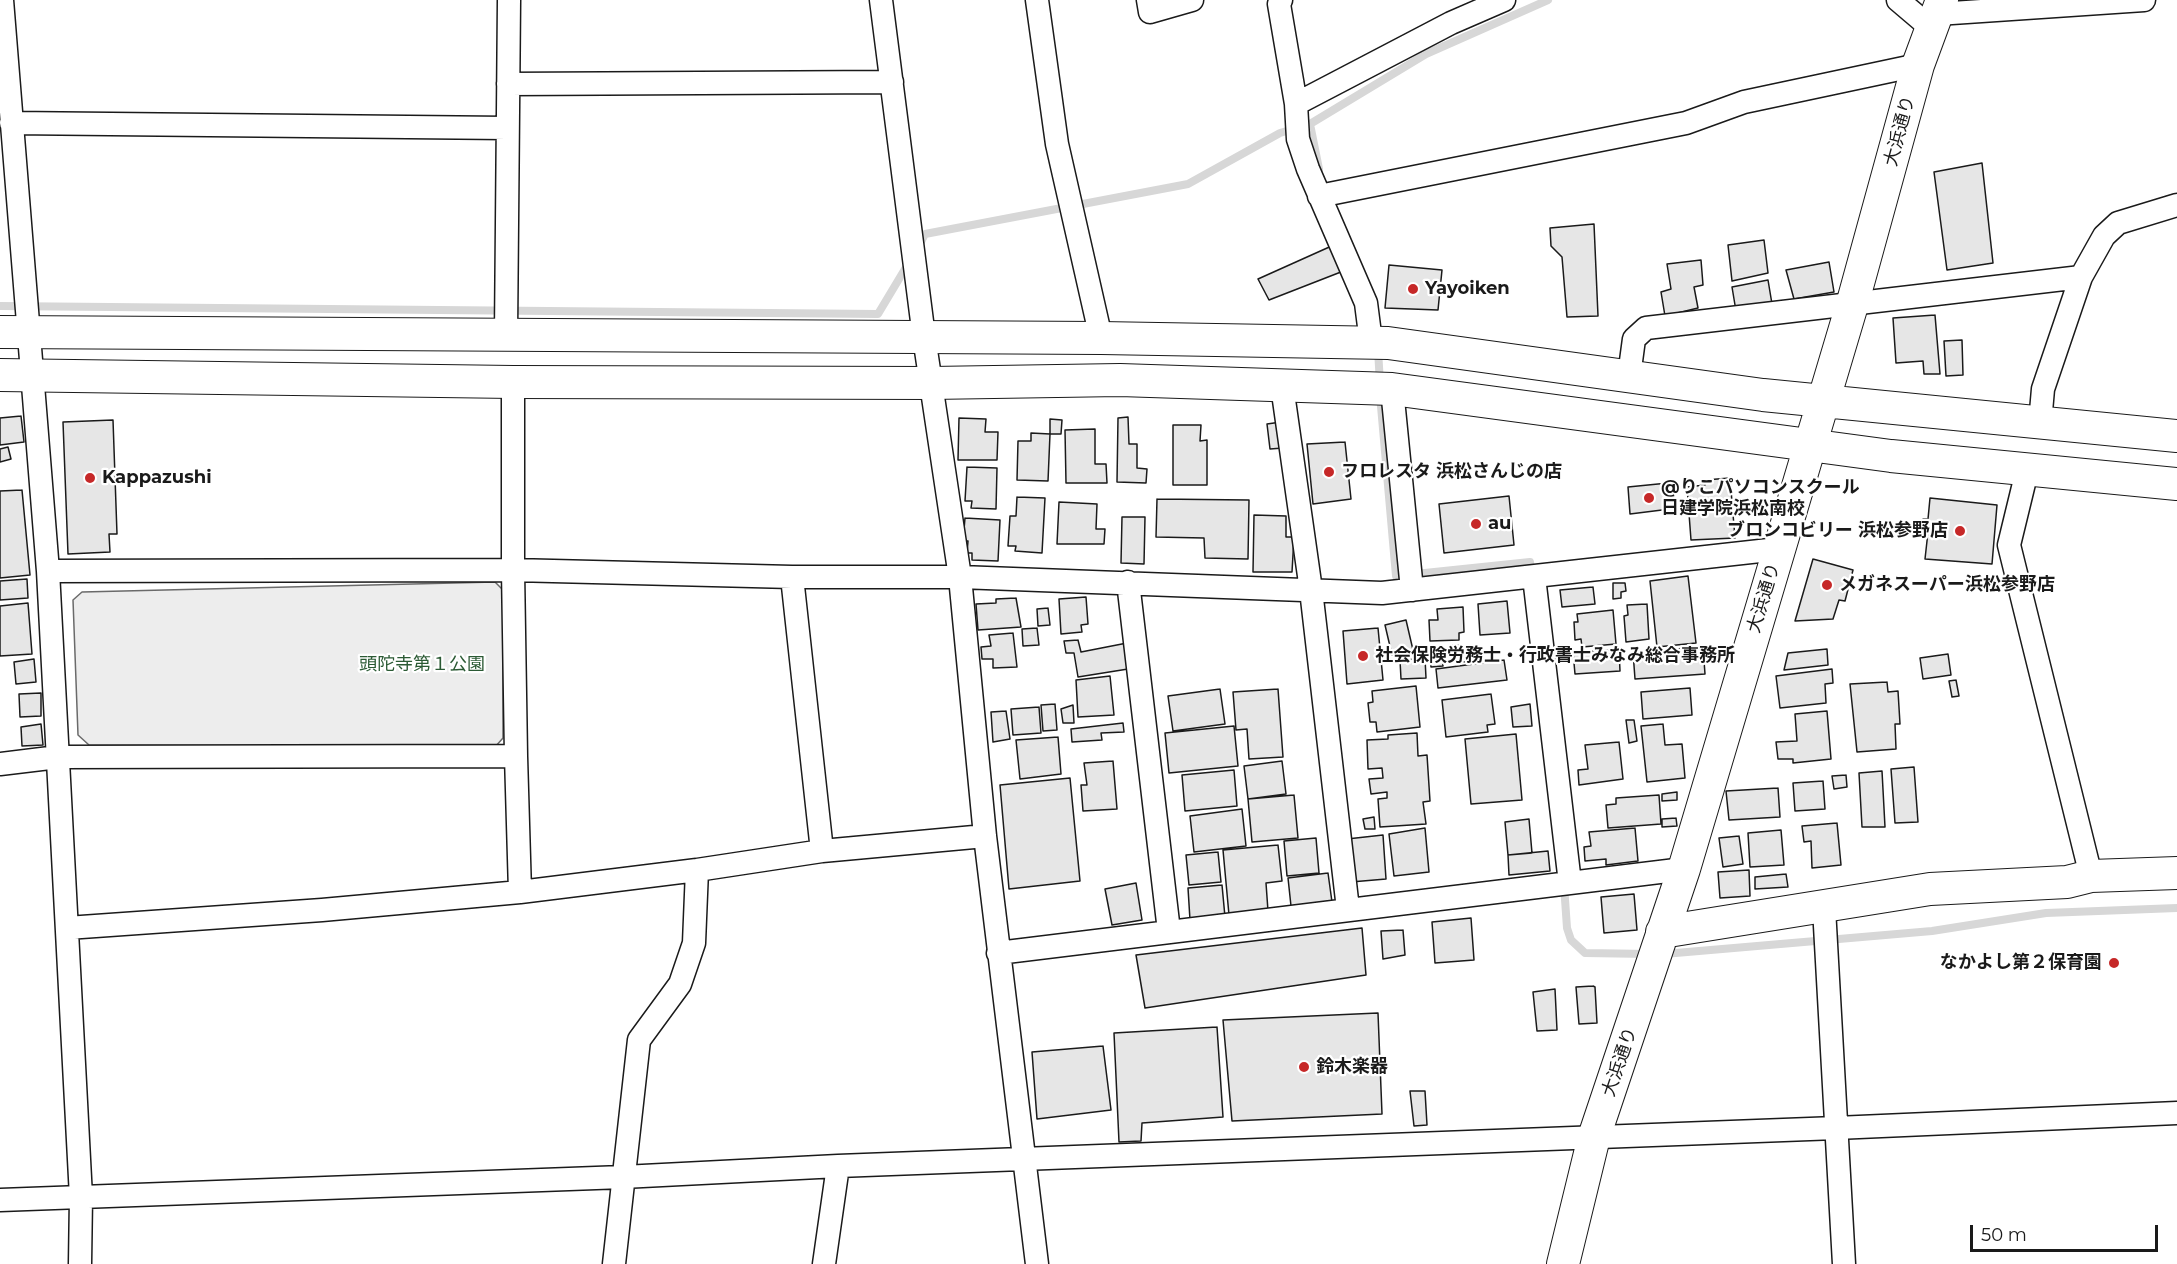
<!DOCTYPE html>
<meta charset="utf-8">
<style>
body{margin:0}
#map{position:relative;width:2177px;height:1264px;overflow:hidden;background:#fff;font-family:Montserrat,sans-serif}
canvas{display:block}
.scale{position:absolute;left:1970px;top:1225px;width:188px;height:27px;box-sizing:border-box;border:3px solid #1a1a1a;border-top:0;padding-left:8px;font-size:18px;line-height:21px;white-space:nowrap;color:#1a1a1a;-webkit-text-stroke:4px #fff;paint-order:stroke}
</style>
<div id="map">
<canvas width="2177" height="1264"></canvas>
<div class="scale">50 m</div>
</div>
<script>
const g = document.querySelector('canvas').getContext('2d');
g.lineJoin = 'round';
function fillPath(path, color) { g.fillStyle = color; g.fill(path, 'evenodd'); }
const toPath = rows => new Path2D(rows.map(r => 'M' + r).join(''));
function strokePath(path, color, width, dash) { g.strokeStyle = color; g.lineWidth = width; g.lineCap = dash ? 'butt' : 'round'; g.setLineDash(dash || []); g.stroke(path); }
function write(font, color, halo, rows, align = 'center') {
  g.font = font + ' Montserrat,"Noto Sans JP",sans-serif'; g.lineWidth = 4.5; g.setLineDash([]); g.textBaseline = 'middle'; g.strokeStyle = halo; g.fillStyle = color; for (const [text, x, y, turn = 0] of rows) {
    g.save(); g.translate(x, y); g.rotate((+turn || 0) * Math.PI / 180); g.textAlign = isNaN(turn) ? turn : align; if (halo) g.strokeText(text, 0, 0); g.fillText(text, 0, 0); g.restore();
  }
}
const green = toPath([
 [495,582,503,590,503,738,495,747,89,745,78,735,73,600,82,592,495,582]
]);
const stream = toPath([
 [1310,124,1319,169],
 [919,246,925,234,1188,184,1280,133,1310,124,1426,54,1548,0],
 [0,306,878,314,908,264],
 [1378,350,1380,383],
 [1380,395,1396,576,1530,562,1532,575],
 [1564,885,1567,928,1571,940,1585,953,1649,954],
 [1664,954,1932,931,2046,913,2177,908]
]);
const building = toPath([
 [1982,163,1993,263,1947,270,1934,172,1982,163],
 [1594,224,1598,316,1567,317,1562,257,1551,246,1550,228,1594,224],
 [1764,240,1768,273,1732,281,1728,245,1764,240],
 [1336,244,1346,270,1269,300,1258,279,1336,244],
 [1701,260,1703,285,1694,287,1698,308,1665,316,1661,292,1671,289,1667,264,1701,260],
 [1829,262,1834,292,1794,299,1786,270,1829,262],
 [1389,265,1442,270,1438,310,1385,308,1389,265],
 [1768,280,1772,304,1736,311,1732,287,1768,280],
 [1935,315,1940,374,1924,374,1923,361,1896,363,1893,318,1935,315],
 [1962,340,1963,375,1946,376,1944,341,1962,340],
 [21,416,24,442,0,445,0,418,21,416],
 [1128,417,1129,444,1137,444,1137,468,1147,469,1146,483,1117,482,1118,418,1128,417],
 [959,418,986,419,985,432,998,432,997,460,958,460,959,418],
 [1050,419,1062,420,1061,434,1050,434,1050,419],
 [113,420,117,534,109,534,110,552,68,554,63,422,113,420],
 [1281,422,1283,448,1270,449,1267,424,1281,422],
 [1173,425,1201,425,1200,441,1207,440,1207,485,1173,485,1173,425],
 [1095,429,1095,464,1106,464,1107,483,1066,483,1065,430,1095,429],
 [1031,433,1050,434,1048,481,1017,480,1018,441,1031,441,1031,433],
 [1345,442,1351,499,1313,504,1307,444,1345,442],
 [8,447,11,459,0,462,0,449,8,447],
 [967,467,997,468,996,509,971,508,972,501,965,501,967,467],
 [1730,478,1735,538,1691,540,1687,487,1705,485,1705,480,1730,478],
 [1668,483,1670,509,1630,514,1628,487,1668,483],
 [22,490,30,575,0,578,0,491,22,490],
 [1509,496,1514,545,1444,553,1439,504,1509,496],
 [1017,497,1045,498,1042,553,1015,551,1016,546,1008,546,1010,516,1016,516,1017,497],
 [1930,498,1997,505,1992,564,1925,559,1928,532,1922,530,1923,519,1928,519,1930,498],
 [1157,499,1249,500,1248,559,1205,558,1204,538,1156,537,1157,499],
 [1059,502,1097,504,1096,529,1105,529,1104,544,1057,544,1059,502],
 [1254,515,1286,516,1286,537,1294,537,1292,572,1253,572,1254,515],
 [1122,517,1145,517,1144,564,1121,563,1122,517],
 [965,518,1000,520,998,561,972,560,972,553,967,553,968,541,963,541,965,518],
 [1813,559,1853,570,1845,601,1839,600,1833,619,1795,621,1813,559],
 [1688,576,1696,643,1657,647,1650,581,1688,576],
 [27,579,28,598,0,600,0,581,27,579],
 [1613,583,1625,583,1626,591,1621,592,1621,598,1613,599,1613,583],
 [1593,587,1595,604,1562,607,1560,590,1593,587],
 [1086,597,1088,624,1081,625,1082,632,1061,634,1059,599,1086,597],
 [1016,598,1021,627,978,630,976,604,996,603,996,599,1016,598],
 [1507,601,1510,633,1480,635,1478,604,1507,601],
 [28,603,32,654,0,656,0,606,28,603],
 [1647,604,1649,639,1626,642,1624,616,1628,615,1627,605,1647,604],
 [1463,607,1464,632,1459,633,1459,640,1430,641,1429,620,1438,620,1437,609,1463,607],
 [1048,608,1050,625,1038,626,1037,609,1048,608],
 [1613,610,1616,644,1582,647,1581,639,1575,640,1574,622,1578,622,1577,614,1613,610],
 [1406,620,1413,650,1392,655,1385,625,1406,620],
 [1037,628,1039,645,1023,646,1022,629,1037,628],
 [1378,628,1383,680,1347,684,1343,631,1378,628],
 [1013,633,1017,667,993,668,993,659,982,659,981,647,991,646,989,635,1013,633],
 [1078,640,1081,652,1127,643,1128,669,1078,677,1074,653,1066,653,1064,641,1078,640],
 [1451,645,1468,646,1469,662,1451,661,1451,645],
 [1703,647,1705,674,1635,679,1633,652,1703,647],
 [1429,648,1441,648,1443,666,1431,667,1429,648],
 [1827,649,1828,665,1784,670,1788,653,1827,649],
 [1619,650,1620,671,1575,674,1573,652,1619,650],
 [1948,654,1951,675,1923,679,1920,658,1948,654],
 [1425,658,1426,678,1401,679,1400,660,1425,658],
 [34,659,36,682,16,684,14,662,34,659],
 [1504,660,1507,680,1438,688,1436,669,1504,660],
 [1832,669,1833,683,1825,684,1826,703,1780,708,1776,676,1832,669],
 [1110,676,1114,715,1078,717,1076,680,1110,676],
 [1956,680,1959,696,1952,697,1949,681,1956,680],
 [1887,682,1888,692,1898,691,1900,724,1895,724,1896,749,1857,752,1850,684,1887,682],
 [1416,686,1420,727,1377,732,1376,722,1370,722,1368,703,1373,702,1372,691,1416,686],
 [1690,688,1692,715,1643,719,1641,692,1690,688],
 [1220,689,1225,724,1173,731,1168,696,1220,689],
 [1278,689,1283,757,1249,759,1247,729,1236,730,1233,692,1278,689],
 [41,693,41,716,20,717,19,694,41,693],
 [1491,694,1495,724,1487,725,1488,732,1446,737,1442,700,1491,694],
 [1055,704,1057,730,1043,731,1041,705,1055,704],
 [1530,704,1532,726,1513,727,1511,707,1530,704],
 [1073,705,1074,723,1063,723,1061,709,1073,705],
 [1039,707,1041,733,1013,735,1011,709,1039,707],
 [1006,711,1010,739,993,742,991,712,1006,711],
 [1827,711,1831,759,1793,763,1793,759,1778,759,1776,742,1797,741,1795,714,1827,711],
 [1626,720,1634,720,1637,741,1629,743,1626,720],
 [1123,723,1124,732,1101,733,1102,740,1072,742,1071,729,1123,723],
 [41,724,43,745,22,746,21,727,41,724],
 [1663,724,1665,745,1682,744,1685,778,1647,782,1641,726,1663,724],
 [1234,726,1238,766,1169,773,1165,733,1234,726],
 [1417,733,1418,756,1427,755,1430,801,1423,802,1426,824,1380,827,1378,799,1387,798,1387,792,1371,794,1369,779,1383,778,1382,768,1368,769,1367,740,1388,739,1388,735,1417,733],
 [1516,734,1522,800,1471,804,1465,739,1516,734],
 [1058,737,1061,774,1020,779,1016,740,1058,737],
 [1619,742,1623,779,1579,785,1578,770,1588,769,1585,745,1619,742],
 [1113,761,1117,809,1083,811,1081,785,1087,785,1084,763,1113,761],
 [1282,761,1286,794,1248,799,1244,766,1282,761],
 [1914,767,1918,822,1895,823,1891,769,1914,767],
 [1234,770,1237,806,1185,811,1182,775,1234,770],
 [1882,771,1885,827,1862,827,1859,773,1882,771],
 [1846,775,1847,787,1834,789,1832,776,1846,775],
 [1070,778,1080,881,1009,889,1000,785,1070,778],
 [1823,781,1825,809,1795,811,1793,783,1823,781],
 [1778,788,1780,817,1729,820,1726,791,1778,788],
 [1677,792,1677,800,1662,801,1662,794,1677,792],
 [1294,795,1298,838,1252,842,1248,799,1294,795],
 [1659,795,1661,824,1608,828,1606,805,1616,804,1616,798,1659,795],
 [1242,809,1246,846,1194,852,1190,816,1242,809],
 [1374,817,1375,829,1365,829,1363,819,1374,817],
 [1676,818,1677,826,1662,827,1662,819,1676,818],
 [1529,819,1532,853,1508,855,1505,822,1529,819],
 [1837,823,1841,865,1812,868,1811,841,1804,842,1802,826,1837,823],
 [1425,828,1429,872,1394,876,1389,834,1425,828],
 [1635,828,1638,861,1606,865,1606,859,1585,861,1584,847,1591,846,1589,832,1635,828],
 [1781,830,1784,865,1750,867,1748,833,1781,830],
 [1383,835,1386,879,1351,882,1347,839,1383,835],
 [1739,836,1743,864,1723,867,1719,838,1739,836],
 [1316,838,1319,873,1287,876,1284,841,1316,838],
 [1278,845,1282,881,1266,883,1268,911,1229,915,1223,850,1278,845],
 [1548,851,1550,871,1509,875,1508,855,1548,851],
 [1218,852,1221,882,1189,885,1186,855,1218,852],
 [1749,870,1750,896,1720,898,1718,872,1749,870],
 [1328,873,1332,902,1291,906,1288,878,1328,873],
 [1786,874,1788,887,1755,889,1755,877,1786,874],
 [1136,883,1142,920,1112,925,1105,889,1136,883],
 [1222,885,1225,917,1190,920,1188,888,1222,885],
 [1634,894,1637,930,1604,933,1601,897,1634,894],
 [1471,918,1474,960,1435,963,1432,922,1471,918],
 [1362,928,1366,975,1145,1008,1136,955,1362,928],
 [1403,930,1405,955,1383,959,1381,931,1403,930],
 [1593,986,1595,987,1597,1023,1579,1024,1576,987,1593,986],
 [1555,989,1557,1030,1537,1031,1533,992,1555,989],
 [1378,1013,1382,1114,1232,1121,1223,1020,1378,1013],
 [1217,1027,1223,1117,1142,1123,1141,1141,1119,1142,1114,1033,1217,1027],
 [1103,1046,1111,1110,1037,1119,1032,1052,1103,1046],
 [1410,1091,1425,1091,1427,1125,1414,1126,1410,1091]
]);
const street = toPath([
 [2,0,48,571,81,1197,80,1264],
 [881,0,924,337,960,577,985,836,1037,1264],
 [1037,0,1057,144,1101,338],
 [1148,0,1150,12,1192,0],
 [1281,0,1279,4,1296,104,1298,139,1308,169,1366,303,1371,342],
 [1898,0,1931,28],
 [1937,14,2144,0],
 [508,84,892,82],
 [1296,104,1451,23,1504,0],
 [11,123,507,128],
 [1319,196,1686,123,1744,102,1918,65],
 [506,334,509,0],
 [1629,376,1634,339,1646,328,2081,277],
 [1282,386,1311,590,1348,909],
 [1392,389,1412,590],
 [2040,423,2043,389,2081,277,2104,236,2118,223,2177,205],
 [2027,471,2009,545,2091,876],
 [48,571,513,570,792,577,960,577,1382,593,1778,549],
 [792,577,822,851],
 [1534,577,1570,883],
 [1128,582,1169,931],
 [516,756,520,892],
 [0,764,58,757,516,756,513,570,513,382],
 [1824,908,1844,1264],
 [67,928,322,910,520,892,697,870,822,851,985,836],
 [998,953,1684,869],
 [0,1200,623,1177,838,1166,1836,1128,2177,1113],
 [614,1264,639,1040,680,984,694,943,697,870],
 [824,1264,838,1166]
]);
const secondary = toPath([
 [0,332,1101,338,1388,343,1763,395,2177,436],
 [0,375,513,382,931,383,1120,380,1392,389,1891,456,2177,484],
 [1662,932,1930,889,2067,882,2091,876,2177,873],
 [1563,1264,1594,1137,1684,869,1852,305,1918,65,1942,0]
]);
const markers = [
 [1413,289,6,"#c62828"],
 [1329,472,6,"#c62828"],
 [90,478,6,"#c62828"],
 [1649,498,6,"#c62828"],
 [1476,524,6,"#c62828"],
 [1960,531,6,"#c62828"],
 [1827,585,6,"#c62828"],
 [1363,656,6,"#c62828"],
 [2114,963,6,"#c62828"],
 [1304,1067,6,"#c62828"]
];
const streetNames = [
 ["大浜通り",1900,131,-75],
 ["大浜通り",1764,598,-73],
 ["大浜通り",1620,1062,-71]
];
const poiNames = [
 ["Yayoiken",1425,289],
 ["フロレスタ 浜松さんじの店",1341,472],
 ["Kappazushi",102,478],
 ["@りこパソコンスクール",1661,488],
 ["日建学院浜松南校",1661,509],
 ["au",1488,524],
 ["ブロンコビリー 浜松参野店",1948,531,"right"],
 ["メガネスーパー浜松参野店",1839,585],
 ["社会保険労務士・行政書士みなみ総合事務所",1375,656],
 ["なかよし第２保育園",2102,963,"right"],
 ["鈴木楽器",1316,1067]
];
const parkNames = [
 ["頭陀寺第１公園",422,665]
];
fillPath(green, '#ededed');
strokePath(green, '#6a6a6a', 1.5);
strokePath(stream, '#d7d7d7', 8);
fillPath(building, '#e6e6e6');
strokePath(building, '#1a1a1a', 1.5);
strokePath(street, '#1a1a1a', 25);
strokePath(secondary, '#1a1a1a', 34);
strokePath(street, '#fff', 22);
strokePath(secondary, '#fff', 32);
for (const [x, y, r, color] of markers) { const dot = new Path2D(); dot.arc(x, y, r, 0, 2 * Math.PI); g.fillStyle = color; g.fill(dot); strokePath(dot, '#fff', 2); }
write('18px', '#1a1a1a', '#fff', streetNames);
write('bold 18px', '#1a1a1a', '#fff', poiNames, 'left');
write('18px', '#2b5a34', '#fff', parkNames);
</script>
